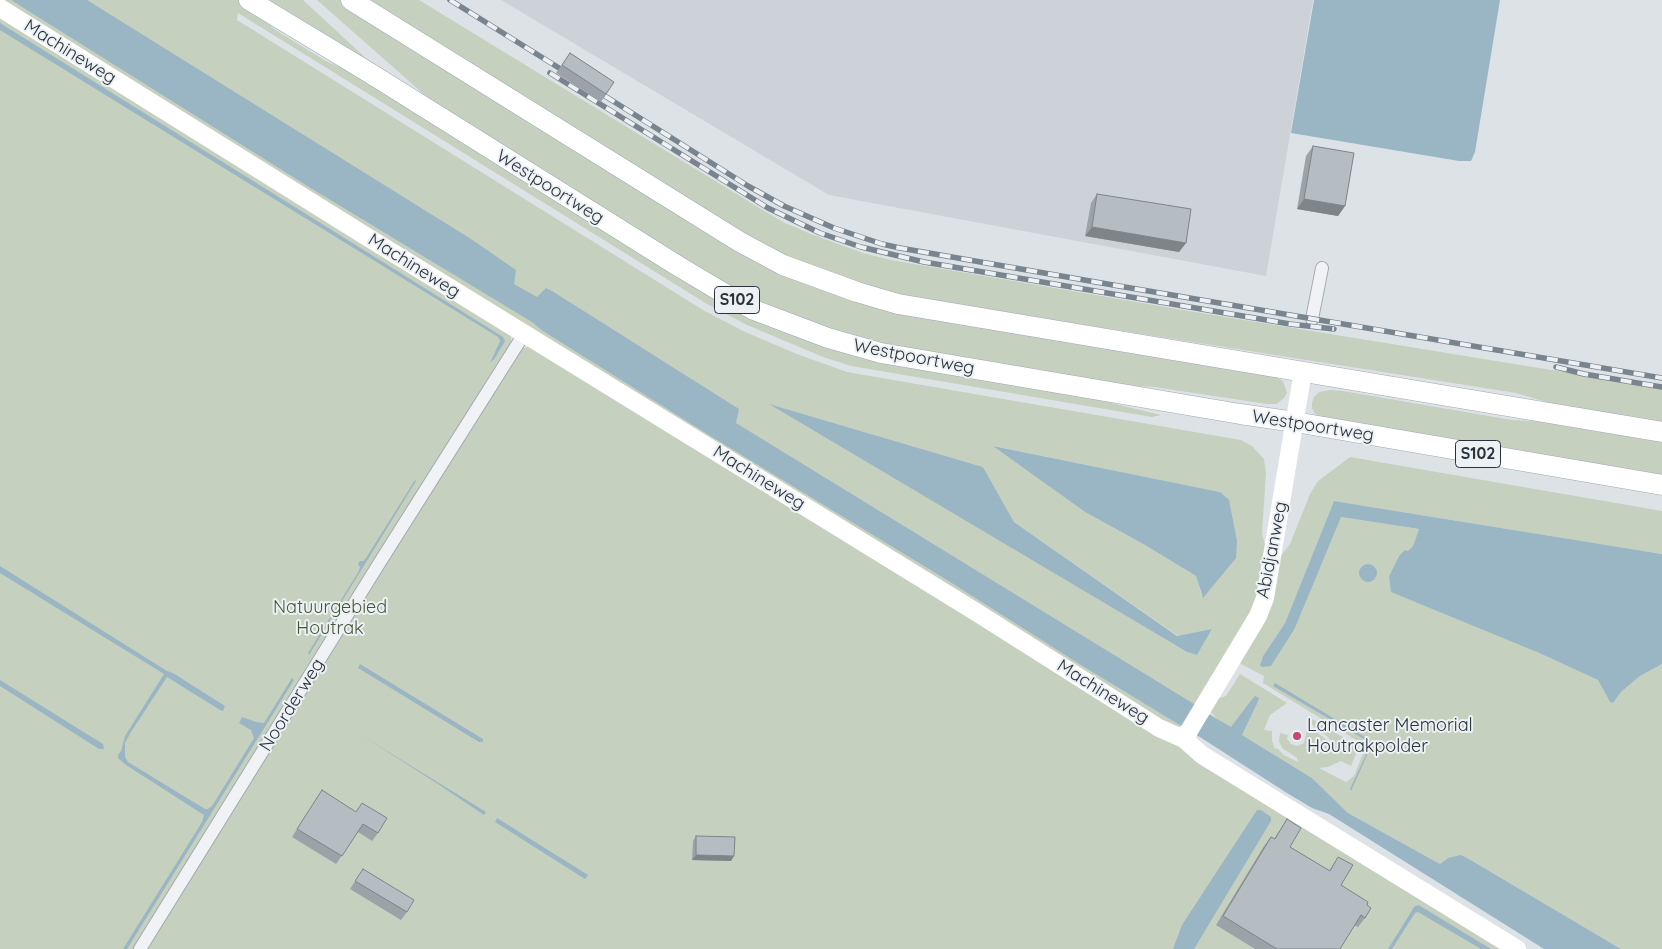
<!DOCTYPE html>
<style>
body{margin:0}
canvas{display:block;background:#dde2e6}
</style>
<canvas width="1662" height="949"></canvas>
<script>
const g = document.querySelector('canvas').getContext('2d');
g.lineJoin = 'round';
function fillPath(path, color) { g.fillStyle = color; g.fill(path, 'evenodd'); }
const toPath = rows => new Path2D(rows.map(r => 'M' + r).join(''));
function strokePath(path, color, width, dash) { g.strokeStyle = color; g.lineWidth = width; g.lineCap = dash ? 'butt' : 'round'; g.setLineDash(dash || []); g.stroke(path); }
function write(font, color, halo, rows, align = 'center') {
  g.font = font + ' Quicksand,sans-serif'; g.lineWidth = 4; g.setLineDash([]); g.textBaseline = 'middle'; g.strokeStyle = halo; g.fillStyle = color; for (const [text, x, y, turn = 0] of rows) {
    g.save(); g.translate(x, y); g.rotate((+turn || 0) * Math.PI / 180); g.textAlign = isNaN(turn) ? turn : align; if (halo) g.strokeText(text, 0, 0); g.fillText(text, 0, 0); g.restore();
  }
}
const built = toPath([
 [501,0,1313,0,1266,276,829,195]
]);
const green = toPath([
 [0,0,238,0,277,31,326,61,360,76,751,316,1161,415,1152,417,851,366,823,357,747,325,707,304,238,13,237,20,703,310,743,331,797,354,847,372,1241,440,1252,446,1264,459,1266,473,1262,534,1266,548,1256,602,1250,614,1197,701,1177,730],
 [772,405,983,467,1014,522,1178,636,1212,629,1197,655,1187,652],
 [994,446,1220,492,1202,597,1196,576,1145,545,1085,512],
 [264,0,303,0,382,73],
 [317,0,340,0,719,236,780,270,1274,376,1283,381,1287,393,1284,398,1277,404,1267,404,1154,387,1092,383,873,344,764,308,444,112],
 [361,0,419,0,761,209,785,223,811,234,863,253,891,260,1189,311,1662,388,1662,424,1570,409,1516,393,977,308,883,291,785,260],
 [0,15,511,334,511,343,521,349,530,346,1506,949,0,949],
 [1330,390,1343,391,1512,420,1568,423,1662,439,1662,478,1325,420,1315,414,1312,408,1312,403,1314,397,1319,392],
 [1350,457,1662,511,1662,554,1334,501,1285,623,1263,656,1260,664,1295,628,1340,517,1419,529,1413,546,1408,552,1399,556,1389,576,1537,652,1598,680,1610,702,1613,703,1621,692,1640,676,1662,664,1662,949,1621,949,1474,862,1440,864,1348,813,1312,778,1242,735,1256,706,1249,703,1231,728,1217,719,1210,711,1217,699,1226,696,1240,674,1287,703,1270,715,1264,730,1272,731,1272,741,1275,749,1277,748,1284,755,1298,762,1297,758,1282,748,1279,741,1280,733,1288,735,1287,739,1291,744,1297,746,1304,743,1307,730,1312,728,1330,743,1336,746,1327,736,1314,727,1307,716,1359,747,1351,766,1341,761,1328,767,1319,768,1346,782,1354,776,1366,746,1263,683,1264,676,1241,664,1239,660,1277,561,1290,544,1310,494,1318,481]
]);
const water = toPath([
 [11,0,87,0,471,239,516,270,514,284,537,297,546,288,552,291,739,409,736,423,1194,704,1217,719,1231,727,1249,703,1255,696,1259,698,1256,706,1242,735,1312,778,1348,813,1440,864,1448,858,1461,855,1474,862,1621,949,1544,949,1329,814,1312,808,1287,793,1203,739,1081,665,947,580,712,437,543,331,532,322,309,187],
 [1314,0,1500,0,1475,152,1471,161,1459,161,1291,133],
 [0,23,503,337,505,341,495,358,490,363,500,341,498,337,0,30],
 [769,404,983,467,1014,522,1177,636,1212,629,1197,655,1187,652],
 [993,446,1220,492,1229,500,1237,541,1236,558,1203,598,1196,576,1145,545,1085,512],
 [415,480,416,481,309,655,308,653,359,571,360,567,358,564,360,561,363,561,366,558],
 [1334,501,1662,554,1662,664,1640,676,1621,692,1613,703,1610,702,1598,680,1537,652,1391,592,1389,576,1399,556,1405,550,1408,551,1413,546,1419,529,1341,517,1295,628,1271,666,1262,667,1260,665,1263,656,1285,623],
 '1359 573a9 9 0 1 1 18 0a9 9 0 1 1-18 0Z',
 [0,566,167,671,173,673,225,706,223,711,220,710,167,677,131,732,125,743,125,757,128,762,205,809,208,809,212,806,254,738,251,730,239,723,242,717,256,722,264,723,292,678,294,680,127,949,123,949,202,822,204,815,126,765,118,758,118,755,121,751,125,736,164,674,0,573],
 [360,664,483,739,483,742,479,742,358,668],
 [0,680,103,744,104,749,99,749,0,686],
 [1275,683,1368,739,1372,744,1351,791,1350,789,1370,746,1369,742,1273,686],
 [361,735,486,812,484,815,438,784],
 [1257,810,1261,810,1271,817,1271,821,1194,949,1173,949,1182,925],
 [497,818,588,875,585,879,495,822],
 [1418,905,1420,906,1491,949,1481,949,1418,912,1415,913,1392,949,1388,949,1411,912,1414,907]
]);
const street = toPath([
 [1312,319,1322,268],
 [140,949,380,562,524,334]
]);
const secondary = toPath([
 [0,8,364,235,976,612,1159,728,1184,739,1202,755,1517,949],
 [1184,739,1258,616,1265,598,1303,371]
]);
const primary = toPath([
 [249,0,373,75,678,266,725,294,754,310,828,338,881,353,1240,414,1295,422,1662,485],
 [351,0,740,242,783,265,857,292,898,304,1662,432]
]);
const rail = toPath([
 [450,0,559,68],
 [550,73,768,208,820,233,861,247,924,262,1290,324,1334,329],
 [605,96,748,186,784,206,834,228,882,244,900,248,1113,285,1662,378],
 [1556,367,1584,374,1662,387]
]);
const wall = toPath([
 [570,53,614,82,601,102,556,73],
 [1313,146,1345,206,1338,216,1297,209,1306,156],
 [1097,194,1186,243,1179,252,1085,236,1091,203],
 [322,790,356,812,378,833,372,841,358,832,336,864,292,837],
 [1287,819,1290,847,1329,871,1338,857,1341,885,1367,905,1365,918,1358,927,1354,925,1340,949,1255,949,1216,925,1264,846,1271,837,1274,839],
 [696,836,731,861,692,860,693,841],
 [363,869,407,912,401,920,350,889]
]);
const shadedWall = toPath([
 [1304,199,1345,206,1338,216,1297,209],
 [1092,227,1186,243,1179,252,1085,236],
 [696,855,734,856,731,861,692,860]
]);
const building = toPath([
 [570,53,614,82,606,94,562,65,570,53],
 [1313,146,1354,153,1345,206,1304,199,1313,146],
 [1097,194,1191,209,1186,243,1092,227,1097,194],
 [322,790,356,812,362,803,387,818,378,833,363,824,342,856,297,829,322,790],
 [1287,819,1301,828,1290,847,1330,871,1338,857,1353,865,1341,885,1368,902,1367,905,1371,908,1365,918,1361,915,1340,949,1277,949,1223,916,1271,837,1275,839,1287,819],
 [696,836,735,837,734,856,696,855,696,836],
 [363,869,414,900,407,912,355,881,363,869]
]);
const markers = [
 [1297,736,5,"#c44973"]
];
const shields = [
 [737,300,45],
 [1478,454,45]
];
const shieldNames = [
 ["S102",737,300],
 ["S102",1478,454]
];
const streetNames = [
 ["Machineweg",70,52,32],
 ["Westpoortweg",550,187,32],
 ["Machineweg",414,266,32],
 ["Westpoortweg",914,357,11],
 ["Westpoortweg",1313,426,9],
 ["Machineweg",759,478,32],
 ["Abidjanweg",1272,550,-79],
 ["Machineweg",1103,692,32],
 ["Noorderweg",292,705,-58]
];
const parkNames = [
 ["Natuurgebied",330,608],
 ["Houtrak",330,629]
];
const poiNames = [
 ["Lancaster Memorial",1307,726],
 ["Houtrakpolder",1307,747]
];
fillPath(built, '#ccd2d8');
fillPath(green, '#c6d0bf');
fillPath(water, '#9ab6c4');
strokePath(street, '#a3aab0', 14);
strokePath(primary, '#9ea9b1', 21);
strokePath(street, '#f0f2f5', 12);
strokePath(secondary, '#fff', 18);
strokePath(primary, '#fff', 20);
strokePath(rail, '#78858f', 5.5);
strokePath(rail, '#edf1f4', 4, [11]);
fillPath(wall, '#9ca3a8');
fillPath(shadedWall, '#7f8488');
fillPath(building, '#b5bdc3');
strokePath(building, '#7f8488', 1);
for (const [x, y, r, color] of markers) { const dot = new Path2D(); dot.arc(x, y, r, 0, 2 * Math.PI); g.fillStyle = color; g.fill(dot); strokePath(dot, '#edf1f4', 2); }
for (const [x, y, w] of shields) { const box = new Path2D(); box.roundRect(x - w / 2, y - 13.5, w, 27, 4); g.fillStyle = '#edf1f4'; g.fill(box); strokePath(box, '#28333c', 1); }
write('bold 16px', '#28333c', null, shieldNames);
write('18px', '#28333c', '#edf1f4', streetNames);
write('18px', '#425636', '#edf1f4', parkNames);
write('18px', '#28333c', '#edf1f4', poiNames, 'left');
</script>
